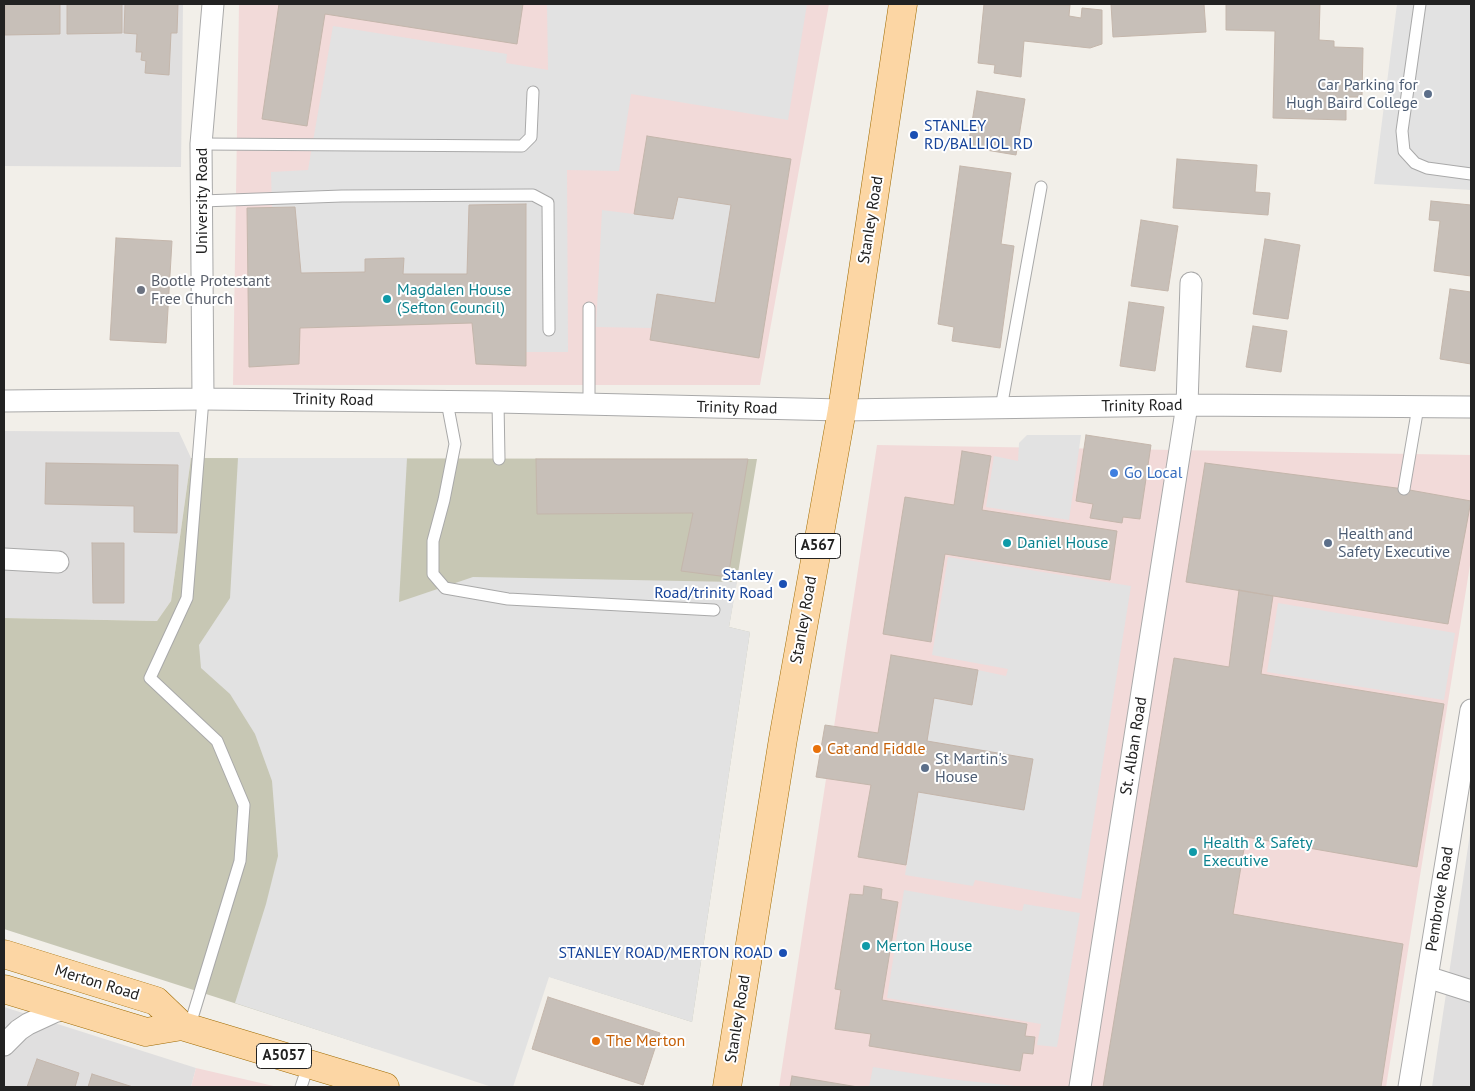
<!DOCTYPE html>
<style>
body{margin:0}
#map{position:relative;width:1475px;height:1091px;overflow:hidden;background:#f2efe9;font-family:"PT Sans",sans-serif}
canvas{display:block}
.frame{position:absolute;inset:0;border:5px solid #222;pointer-events:none}
</style>
<div id="map">
<canvas width="1475" height="1091"></canvas>
<div class="frame"></div>
</div>
<script>
const g = document.querySelector('canvas').getContext('2d');
g.lineJoin = 'round';
function fillPath(path, color) { g.fillStyle = color; g.fill(path, 'evenodd'); }
const toPath = rows => new Path2D(rows.map(r => 'M' + r).join(''));
function strokePath(path, color, width, dash) { g.strokeStyle = color; g.lineWidth = width; g.lineCap = dash ? 'butt' : 'round'; g.setLineDash(dash || []); g.stroke(path); }
function write(font, color, halo, rows, align = 'center') {
  g.font = font + ' "PT Sans",sans-serif'; g.lineWidth = 4; g.setLineDash([]); g.textBaseline = 'middle'; g.strokeStyle = halo; g.fillStyle = color; for (const [text, x, y, turn = 0] of rows) {
    g.save(); g.translate(x, y); g.rotate((+turn || 0) * Math.PI / 180); g.textAlign = isNaN(turn) ? turn : align; if (halo) g.strokeText(text, 0, 0); g.fillText(text, 0, 0); g.restore();
  }
}
const residential = toPath([
 [4,4,183,4,181,167,4,166],
 [4,431,179,432,191,458,171,601,157,621,4,618],
 [1471,827,1471,1087,1432,1087],
 [4,1007,196,1068,191,1087,4,1087]
]);
const commercial = toPath([
 [239,4,829,4,760,385,233,385],
 [877,445,1471,455,1471,559,1386,1087,779,1087],
 [196,1068,278,1087,191,1087]
]);
const construction = toPath([
 [191,458,757,459,729,627,750,632,692,1022,415,934,377,1049,4,929,4,618,157,621,171,601]
]);
const parking = toPath([
 [547,4,807,4,788,120,631,94,619,171,567,170,568,352,526,352,526,204,469,205,467,274,403,274,403,258,366,259,365,272,301,273,295,208,272,208,271,172,308,170,333,26,507,54,506,63,548,70],
 [1397,4,1471,4,1471,190,1374,184],
 [678,197,731,205,715,303,657,294,652,328,596,327,602,210,673,219],
 [1027,435,1081,435,1069,520,986,507,994,456,1018,461,1019,443],
 [238,458,407,458,399,602,473,577,737,582,729,627,750,632,692,1022,549,977,513,1087,492,1087,235,1003,266,904,278,856,272,781,255,734,230,694,201,668,199,645,230,598],
 [948,557,1131,586,1081,899,975,880,973,886,905,875,918,792,1024,810,1032,759,927,741,934,698,972,705,978,670,1006,676,1008,669,932,655],
 [1278,603,1455,633,1444,700,1267,672],
 [904,890,1022,911,1024,904,1080,913,1057,1047,1037,1045,1041,1024,887,998],
 [873,1067,949,1079,1025,1087,869,1087]
]);
const building = toPath([
 [5,4,60,4,60,34,5,35,5,4],
 [67,4,122,4,122,33,67,34,67,4],
 [125,4,180,4,178,4,177,33,171,33,169,75,145,73,146,61,141,60,142,52,136,52,137,34,124,33,125,4],
 [279,4,523,4,517,44,325,14,307,126,262,119,279,4],
 [984,4,1070,5,1069,16,1081,18,1082,8,1102,10,1102,44,1090,48,1024,41,1021,77,994,73,995,65,978,63,984,4],
 [1111,4,1204,4,1206,32,1113,37,1111,4],
 [1226,4,1320,4,1319,40,1334,41,1334,47,1363,48,1362,97,1346,97,1346,120,1273,118,1275,31,1226,30,1226,4],
 [977,91,1025,99,1016,155,968,147,977,91],
 [647,136,791,159,759,358,650,340,657,294,715,303,731,205,678,197,673,219,634,214,647,136],
 [1177,159,1257,165,1255,192,1270,193,1268,215,1173,208,1177,159],
 [960,166,1011,173,1001,244,1014,246,1000,348,952,341,954,327,938,324,960,166],
 [1431,201,1471,205,1471,276,1434,271,1440,221,1429,220,1431,201],
 [526,204,526,366,476,364,472,323,300,328,299,364,249,367,247,208,295,207,301,273,365,272,365,259,404,258,403,274,467,274,469,205,526,204],
 [1141,220,1178,226,1168,291,1131,286,1141,220],
 [116,238,172,241,166,343,110,340,116,238],
 [1265,239,1300,245,1288,319,1253,314,1265,239],
 [1450,289,1471,292,1471,364,1440,359,1450,289],
 [1129,302,1164,307,1155,371,1120,366,1129,302],
 [1253,326,1287,331,1281,372,1246,367,1253,326],
 [1086,435,1151,445,1140,519,1123,517,1122,523,1090,518,1093,504,1076,501,1086,435],
 [962,451,991,456,982,510,1117,531,1110,580,945,554,931,642,883,634,905,497,954,505,962,451],
 [536,459,748,459,728,577,681,571,693,513,537,514,536,459],
 [46,463,178,465,177,533,134,532,134,506,45,504,46,463],
 [1205,463,1404,489,1471,501,1448,624,1186,582,1205,463],
 [92,543,124,543,124,603,93,603,92,543],
 [1239,590,1273,596,1261,674,1444,704,1417,867,1246,837,1233,914,1403,944,1381,1087,1103,1087,1174,658,1229,667,1239,590],
 [891,655,978,670,972,705,934,698,927,741,1033,759,1024,810,918,792,906,865,858,857,871,785,816,777,825,725,878,733,891,655],
 [864,886,882,889,881,899,898,902,882,1000,1027,1024,1025,1036,1035,1037,1033,1054,1023,1053,1020,1071,869,1046,871,1034,835,1029,841,990,835,989,850,894,863,895,864,886],
 [548,997,660,1033,643,1085,532,1049,548,997],
 [37,1059,79,1073,75,1087,27,1087,37,1059],
 [92,1074,133,1087,88,1087,92,1074],
 [792,1076,858,1087,790,1087,792,1076]
]);
const service = toPath([
 [1420,4,1402,131,1404,151,1415,163,1427,168,1471,174],
 [201,144,522,146,531,137,533,92],
 [202,201,342,196,533,195,548,203,549,330],
 [447,402,455,444,444,500,433,541,433,574,445,588,508,599,714,610],
 [498,402,499,459],
 [589,405,589,308],
 [1001,408,1041,187],
 [1404,489,1418,407],
 [189,1028,240,861,244,805,217,741,150,678,187,598,203,399],
 [301,1087,309,1063]
]);
const minor = toPath([
 [203,399,201,144,213,4],
 [4,401,203,399,498,402,842,410,1187,405,1471,407],
 [4,559,58,562],
 [1427,977,1471,991],
 [4,1045,19,1030,28,1024,54,1012,68,1008],
 [1080,1087,1187,405,1191,283],
 [1409,1087,1471,710]
]);
const primary = toPath([
 [4,954,156,1001,182,1026,385,1087],
 [4,989,146,1032,182,1026],
 [727,1087,783,739,842,410,903,4]
]);
const markers = [
 [1428,94,5,"#5c6f8a"],
 [914,135,5,"#1a4fb4"],
 [141,290,5,"#6b7280"],
 [387,299,5,"#0f9aa8"],
 [1114,473,5,"#3f7fe0"],
 [1007,543,5,"#0f9aa8"],
 [1328,543,5,"#5c6f8a"],
 [783,584,5,"#1a4fb4"],
 [817,749,5,"#e8710a"],
 [925,768,5,"#5c6f8a"],
 [1193,852,5,"#0f9aa8"],
 [866,946,5,"#0f9aa8"],
 [783,953,5,"#1a4fb4"],
 [596,1041,5,"#e8710a"]
];
const shields = [
 [818,546,45],
 [284,1056,55]
];
const shieldNames = [
 ["A567",818,546],
 ["A5057",284,1056]
];
const serviceNames = [
 ["Car Parking for",1418,85,"right"],
 ["Hugh Baird College",1418,103,"right"],
 ["Health and",1338,534],
 ["Safety Executive",1338,552],
 ["St Martin's",935,759],
 ["House",935,777]
];
const transitNames = [
 ["STANLEY",924,126,"left"],
 ["RD/BALLIOL RD",924,144,"left"],
 ["Stanley",773,575],
 ["Road/trinity Road",773,593],
 ["STANLEY ROAD/MERTON ROAD",773,953]
];
const streetNames = [
 ["University Road",202,201,-90],
 ["Stanley Road",871,220,-81],
 ["Trinity Road",333,400,1],
 ["Trinity Road",1142,406,-1],
 ["Trinity Road",737,408,1],
 ["Stanley Road",804,620,-80],
 ["St. Alban Road",1134,746,-81],
 ["Pembroke Road",1440,899,-81],
 ["Merton Road",97,983,17],
 ["Stanley Road",738,1019,-81]
];
const worshipNames = [
 ["Bootle Protestant",151,281],
 ["Free Church",151,299]
];
const cultureNames = [
 ["Magdalen House",397,290],
 ["(Sefton Council)",397,308],
 ["Daniel House",1017,543],
 ["Health & Safety",1203,843],
 ["Executive",1203,861],
 ["Merton House",876,946]
];
const shopNames = [
 ["Go Local",1124,473]
];
const foodNames = [
 ["Cat and Fiddle",827,749],
 ["The Merton",606,1041]
];
fillPath(residential, '#e0dfdf');
fillPath(commercial, '#f2dad9');
fillPath(construction, '#c7c7b4');
fillPath(parking, '#e2e2e2');
fillPath(building, '#c7bfb8');
strokePath(building, '#c4b6ab', 1);
strokePath(service, '#a9a9a9', 13);
strokePath(minor, '#a9a9a9', 23);
strokePath(primary, '#a06b00', 29);
strokePath(service, '#fff', 11);
strokePath(minor, '#fff', 21);
strokePath(primary, '#fcd6a4', 28);
for (const [x, y, r, color] of markers) { const dot = new Path2D(); dot.arc(x, y, r, 0, 2 * Math.PI); g.fillStyle = color; g.fill(dot); strokePath(dot, '#fff', 2); }
for (const [x, y, w] of shields) { const box = new Path2D(); box.roundRect(x - w / 2, y - 12.5, w, 25, 4); g.fillStyle = '#fff'; g.fill(box); strokePath(box, '#222', 1); }
write('bold 15px', '#222', null, shieldNames);
write('16px', '#4e5e75', '#fff', serviceNames, 'left');
write('16px', '#164399', '#fff', transitNames, 'right');
write('16px', '#222', '#fff', streetNames);
write('16px', '#5b616d', '#fff', worshipNames, 'left');
write('16px', '#0d838f', '#fff', cultureNames, 'left');
write('16px', '#366cbe', '#fff', shopNames, 'left');
write('16px', '#c56008', '#fff', foodNames, 'left');
</script>
